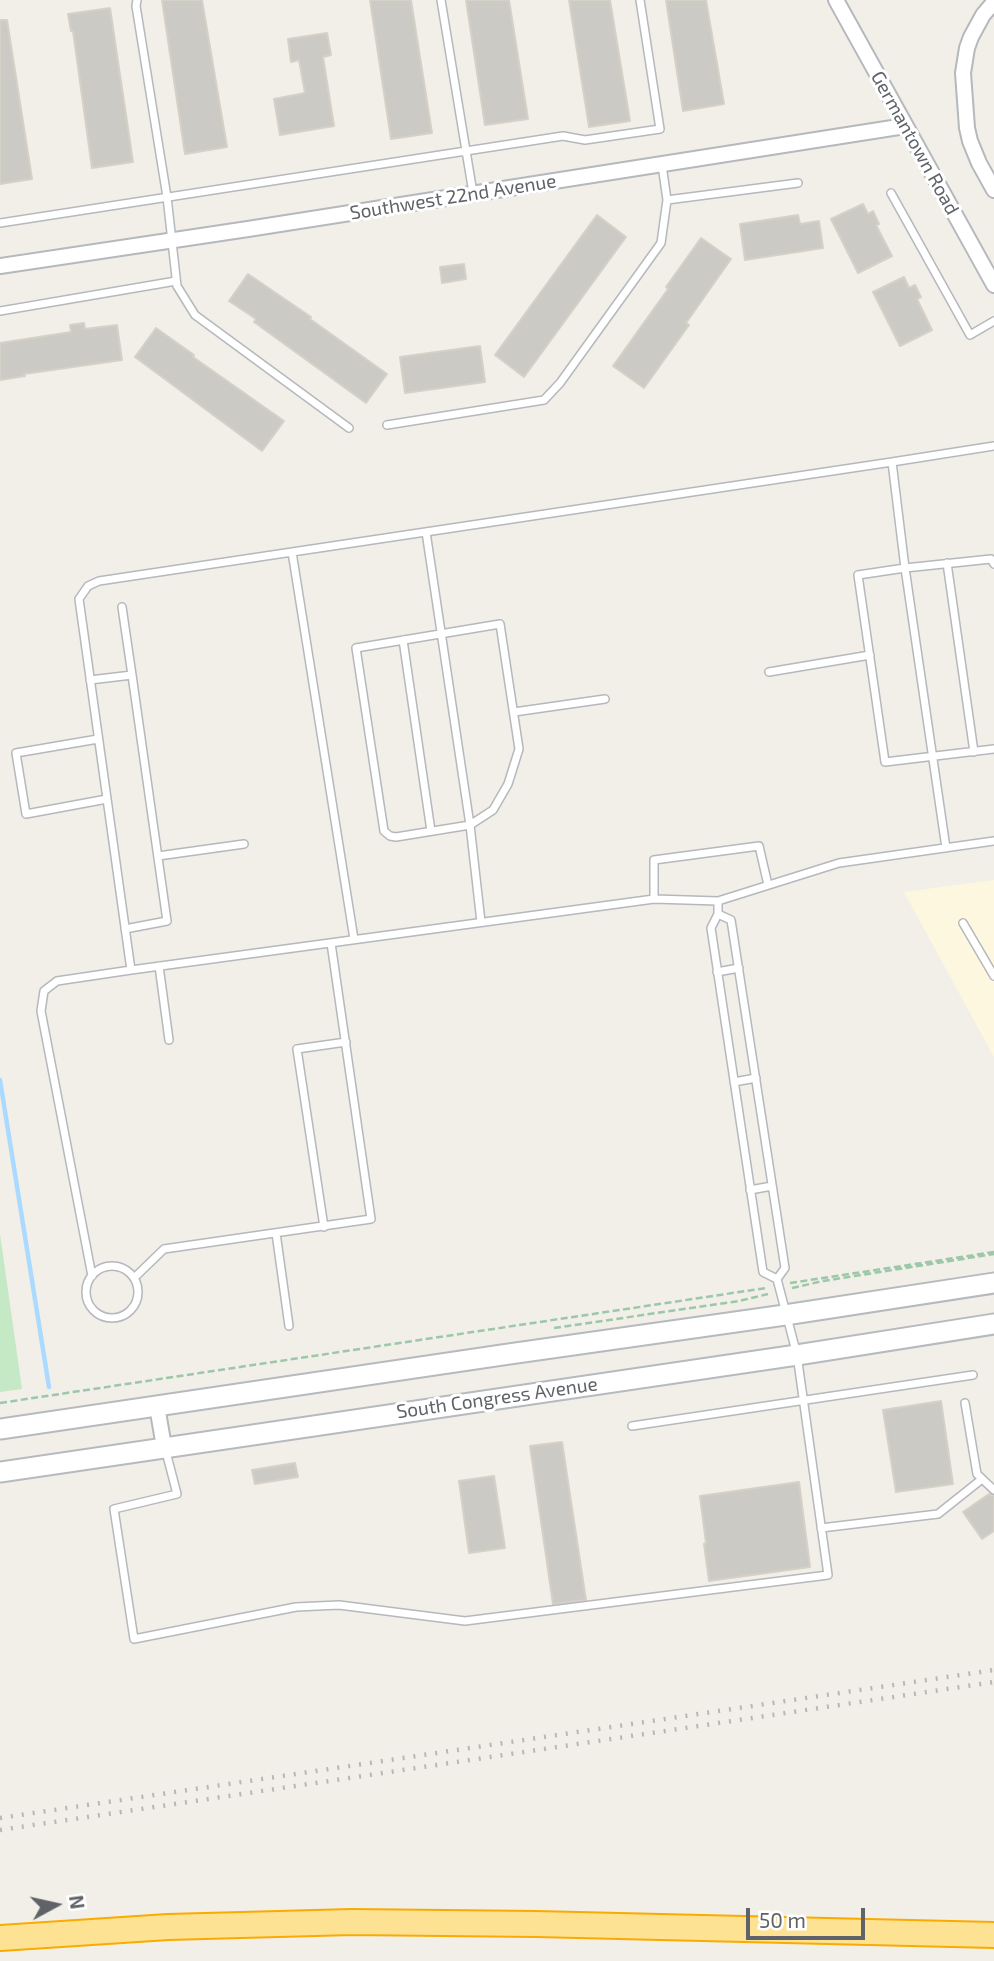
<!DOCTYPE html>
<style>
body{margin:0}
#map{position:relative;width:994px;height:1961px;overflow:hidden;background:#f1efe8;font-family:"Exo 2",sans-serif}
canvas{display:block}
.north{position:absolute;left:21px;top:1870px;width:70px;height:70px;-webkit-text-stroke:5px #fff;paint-order:stroke;rotate:82deg;font-size:19px;font-weight:700;line-height:28px;text-align:center;color:#5f6368}
.north::after{content:'';display:block;margin:auto;width:24px;height:32px;background:#5f6368;clip-path:polygon(50% 0,100% 100%,50% 72%,0 100%)}
.scale{position:absolute;left:746px;top:1908px;width:119px;height:32px;box-sizing:border-box;border:4px solid #5f6368;border-top:0;padding-left:9px;font-size:21px;line-height:24px;white-space:nowrap;color:#5f6368;-webkit-text-stroke:5px #fff;paint-order:stroke}
</style>
<div id="map">
<canvas width="994" height="1961"></canvas>
<div class="north">N</div>
<div class="scale">50 m</div>
</div>
<script>
const g = document.querySelector('canvas').getContext('2d');
g.lineJoin = 'round';
function fillPath(path, color) { g.fillStyle = color; g.fill(path, 'evenodd'); }
const toPath = rows => new Path2D(rows.map(r => 'M' + r).join(''));
function strokePath(path, color, width, dash) { g.strokeStyle = color; g.lineWidth = width; g.lineCap = dash ? 'butt' : 'round'; g.setLineDash(dash || []); g.stroke(path); }
function write(font, color, halo, rows, align = 'center') {
  g.font = font + ' "Exo 2",sans-serif'; g.lineWidth = 6; g.setLineDash([]); g.textBaseline = 'middle'; g.strokeStyle = halo; g.fillStyle = color; for (const [text, x, y, turn = 0] of rows) {
    g.save(); g.translate(x, y); g.rotate((+turn || 0) * Math.PI / 180); g.textAlign = isNaN(turn) ? turn : align; if (halo) g.strokeText(text, 0, 0); g.fillText(text, 0, 0); g.restore();
  }
}
const commercial = toPath([
 [994,880,994,1057,904,892]
]);
const green = toPath([
 [0,1234,22,1389,0,1392]
]);
const stream = toPath([
 [0,1080,49,1387]
]);
const building = toPath([
 [162,0,202,0,227,147,185,154,162,0],
 [370,0,411,0,432,133,391,139,370,0],
 [466,0,509,0,528,119,485,125,466,0],
 [569,0,610,0,630,121,589,127,569,0],
 [666,0,706,0,724,104,683,111,666,0],
 [110,8,133,162,92,168,73,31,71,31,68,14,110,8],
 [0,20,7,20,32,179,0,184,0,20],
 [327,33,331,55,323,57,334,126,280,135,274,99,305,93,299,60,291,62,288,39,327,33],
 [863,204,868,214,873,211,879,224,876,225,892,256,858,273,831,219,863,204],
 [597,215,626,237,524,377,495,355,597,215],
 [798,215,800,224,819,221,823,248,745,260,740,224,798,215],
 [701,238,731,259,686,323,689,325,644,388,613,366,668,289,666,287,701,238],
 [464,264,466,279,442,283,440,267,464,264],
 [248,274,311,317,310,319,387,374,366,403,254,322,256,319,229,301,248,274],
 [904,277,909,288,915,285,921,297,917,299,932,330,900,346,873,292,904,277],
 [84,323,85,329,117,325,122,360,24,374,25,376,0,380,0,343,71,332,70,325,84,323],
 [156,328,194,355,193,357,284,421,262,451,135,357,156,328],
 [480,346,485,382,405,393,400,357,480,346],
 [941,1401,953,1484,896,1492,883,1410,941,1401],
 [562,1442,586,1600,553,1604,530,1446,562,1442],
 [295,1463,298,1477,255,1484,252,1470,295,1463],
 [494,1476,505,1548,469,1553,459,1481,494,1476],
 [799,1482,810,1567,709,1581,704,1544,706,1543,700,1496,799,1482],
 [989,1494,994,1496,994,1531,982,1539,963,1512,989,1494]
]);
const path = toPath([
 [790,1283,994,1252],
 [792,1288,823,1281,994,1254],
 [554,1328,739,1301,768,1294],
 [0,1403,766,1288]
]);
const lane = toPath([
 [137,0,136,6,167,197,177,286,195,315,349,428],
 [441,0,473,193],
 [891,193,970,335,994,321],
 [667,200,798,183],
 [0,223,563,136,585,140,660,129,640,0],
 [0,311,176,281],
 [387,425,544,400,560,383,661,243,667,200,662,165],
 [994,446,892,462,905,568,858,575,885,762,994,749],
 [426,532,470,825,481,922],
 [292,552,354,939],
 [947,563,974,752],
 [122,607,132,675],
 [500,624,519,749,508,784,493,810,470,825,396,837,390,836,384,831,356,648,500,624],
 [403,640,431,831],
 [769,672,870,655],
 [90,680,132,675,167,921,125,929],
 [514,712,605,699],
 [98,739,16,753,26,814,107,799],
 [946,848,905,568,991,559,994,564],
 [158,856,244,844],
 [654,899,131,970,79,599,88,586,99,581,892,462],
 [718,901,654,899,654,860,759,846,768,885],
 [718,914,731,920,785,1268,777,1279],
 [963,923,994,976],
 [159,966,169,1040],
 [717,972,739,968],
 [734,1082,756,1078],
 [750,1190,772,1186],
 [324,1227,297,1049,346,1042],
 [276,1233,289,1326],
 '86 1292a26 26 0 1 1 52 0a26 26 0 1 1-52 0Z',
 [92,1276,41,1011,44,991,57,981,131,970],
 [134,1278,164,1249,371,1219,331,943],
 [965,1403,977,1474,994,1490],
 [632,1426,973,1375],
 [165,1448,177,1494,114,1509,134,1639,296,1607,339,1605,465,1621,828,1575,797,1355,777,1279,763,1272,711,928,718,914,718,901,839,863,994,841],
 [821,1528,938,1514,982,1479]
]);
const street = toPath([
 [836,0,994,285],
 [994,2,983,15,971,37,967,48,963,73,967,128,970,141,979,163,994,190],
 [0,266,248,229,905,126],
 [157,1406,164,1447]
]);
const secondary = toPath([
 [0,1429,509,1354,785,1315,994,1283],
 [0,1472,797,1355,994,1324]
]);
const highway = toPath([
 [0,1938,168,1927,352,1922,536,1924,994,1935]
]);
const rail = toPath([
 [0,1818,994,1670],
 [0,1830,994,1682]
]);
const streetNames = [
 ["Germantown Road",915,143,61],
 ["Southwest 22nd Avenue",453,197,-9],
 ["South Congress Avenue",497,1398,-8]
];
fillPath(commercial, '#fef7e0');
fillPath(green, '#c5e8c5');
strokePath(stream, '#aadaff', 4.5);
fillPath(building, '#cccac5');
strokePath(building, '#d6d1c6', 2);
strokePath(lane, '#b5b8bc', 10);
strokePath(street, '#b5b8bc', 18);
strokePath(secondary, '#b6babf', 23);
strokePath(highway, '#f9ab00', 28);
strokePath(path, '#9cc7a9', 2.5, [7, 3.5]);
strokePath(lane, '#fff', 7);
strokePath(street, '#fff', 14);
strokePath(secondary, '#fff', 19);
strokePath(highway, '#fde293', 24);
strokePath(rail, '#b6b7b8', 4.5, [2, 9]);
write('19px', '#5f6368', '#fff', streetNames);
</script>
